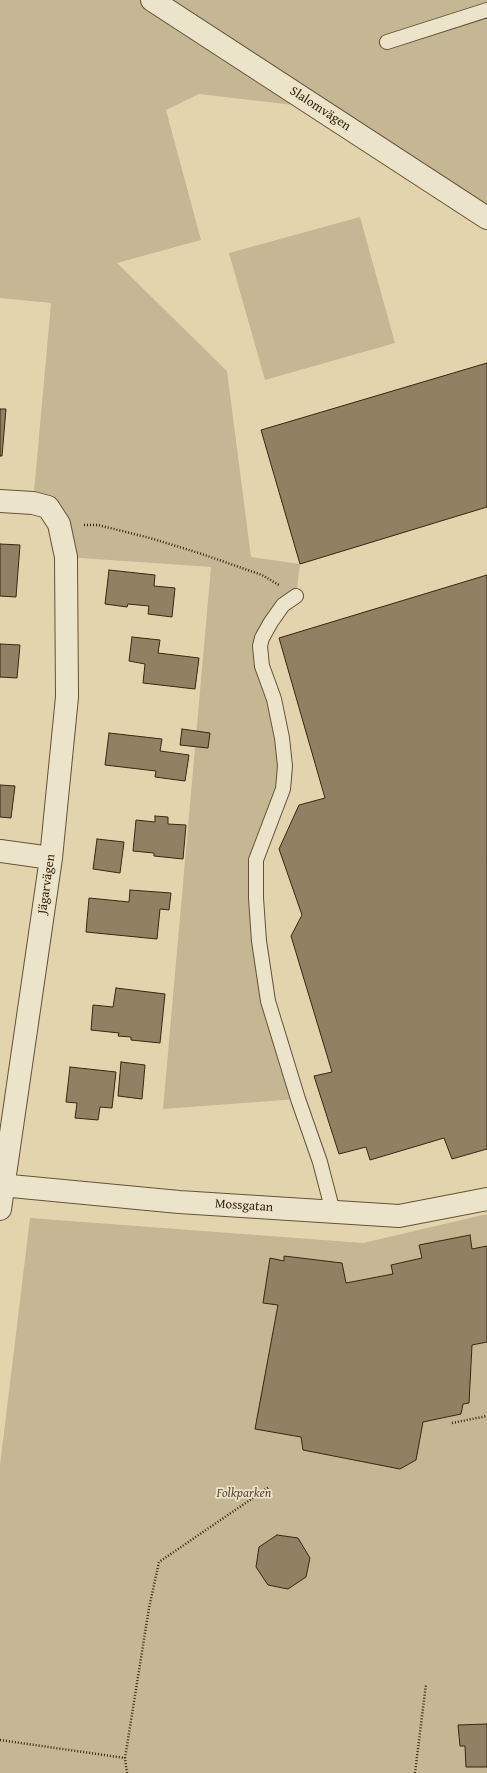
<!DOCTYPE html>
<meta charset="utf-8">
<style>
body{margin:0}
canvas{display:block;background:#e2d5ae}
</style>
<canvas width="487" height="1773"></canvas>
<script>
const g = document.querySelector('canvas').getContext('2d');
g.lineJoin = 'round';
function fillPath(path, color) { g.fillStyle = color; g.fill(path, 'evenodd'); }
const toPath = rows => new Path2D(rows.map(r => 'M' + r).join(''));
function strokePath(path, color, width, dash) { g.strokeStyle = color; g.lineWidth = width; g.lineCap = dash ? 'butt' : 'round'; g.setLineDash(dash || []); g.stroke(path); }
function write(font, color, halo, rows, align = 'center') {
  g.font = font + ' "Gentium Book Plus",serif'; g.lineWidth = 3.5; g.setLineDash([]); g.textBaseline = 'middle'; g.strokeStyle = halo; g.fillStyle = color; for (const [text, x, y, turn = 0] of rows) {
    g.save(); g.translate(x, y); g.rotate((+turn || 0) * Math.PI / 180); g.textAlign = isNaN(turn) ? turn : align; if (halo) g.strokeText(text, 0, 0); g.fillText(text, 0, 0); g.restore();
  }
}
const green = toPath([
 [0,0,487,0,487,218,319,108,199,94,166,110,201,240,117,263,227,371,251,557,300,564,296,596,262,638,285,766,261,846,259,941,298,1099,163,1109,211,567,66,557,59,524,33,503,51,303,0,298],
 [360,217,395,343,265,380,229,253],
 [487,1214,487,1773,0,1773,0,1465,30,1218,363,1243]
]);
const building = toPath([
 [487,363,487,507,300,564,261,430,487,363],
 [0,409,6,409,2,456,0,456,0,409],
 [0,544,20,545,16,597,0,596,0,544],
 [109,570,155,575,154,586,175,588,172,617,148,614,149,606,128,604,127,607,105,604,109,570],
 [487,575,487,1149,452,1159,444,1138,370,1160,366,1147,339,1154,314,1076,332,1072,291,936,302,915,279,849,299,805,325,798,279,638,487,575],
 [132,637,160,640,158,653,199,658,195,689,143,683,145,664,129,661,132,637],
 [0,644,20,645,17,678,0,677,0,644],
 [182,729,210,733,208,748,180,745,182,729],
 [109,733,162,739,160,751,189,755,185,781,155,777,156,771,105,765,109,733],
 [0,785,15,786,11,818,0,817,0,785],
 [155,816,168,817,168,824,186,825,183,859,154,856,154,853,133,851,136,820,155,822,155,816],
 [97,839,124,842,120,873,93,869,97,839],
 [130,890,171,893,169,910,160,909,157,939,86,932,89,898,129,902,130,890],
 [116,988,165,994,160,1043,131,1040,131,1037,118,1036,119,1033,91,1030,93,1005,113,1007,116,988],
 [121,1062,145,1065,142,1099,118,1096,121,1062],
 [70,1067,116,1072,112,1108,100,1107,98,1120,75,1118,77,1103,66,1102,70,1067],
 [470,1235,472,1249,487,1246,487,1342,472,1345,469,1403,463,1404,461,1414,423,1422,416,1460,400,1469,303,1450,301,1437,255,1429,278,1305,263,1303,270,1258,284,1261,284,1256,342,1263,346,1283,393,1274,391,1265,422,1258,419,1245,470,1235],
 [277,1535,298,1538,310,1558,306,1577,288,1589,268,1585,256,1567,259,1547,277,1535],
 [487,1724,487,1767,466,1767,465,1746,460,1746,458,1725,487,1724]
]);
const path = toPath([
 [84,525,98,525,150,538,199,553,262,575,279,585],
 [452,1423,487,1416],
 [0,1740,125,1758],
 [127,1773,125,1758,149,1608,159,1562,269,1487],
 [415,1773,426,1684]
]);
const service = toPath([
 [387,42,487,10],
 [296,596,283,605,271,622,262,638,260,646,262,666,274,699,282,738,285,766,283,789,256,860,256,898,259,941,268,1001,298,1099,320,1162,333,1212]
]);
const minor = toPath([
 [0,501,33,503,48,507,59,524,66,557,67,697,51,858,0,1209],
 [0,851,51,858],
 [0,1185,179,1202,399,1216,487,1199]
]);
const tertiary = toPath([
 [152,0,487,218]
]);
const streetNames = [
 ["Slalomvägen",320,109,33],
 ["Jägarvägen",47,884,-82],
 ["Mossgatan",244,1206,4]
];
const parkNames = [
 ["Folkparken",244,1494]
];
fillPath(green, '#c5b793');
fillPath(building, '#918162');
strokePath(building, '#392610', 1);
strokePath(service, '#635238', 16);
strokePath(minor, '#635238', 24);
strokePath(tertiary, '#635238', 24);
strokePath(path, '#392610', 2.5, [1, 2]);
strokePath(service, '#ece4ca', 14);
strokePath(minor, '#ece4ca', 22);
strokePath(tertiary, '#ece4ca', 22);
write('13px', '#392610', '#ece4ca', streetNames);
write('italic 13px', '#5c4a31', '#ece4ca', parkNames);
</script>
